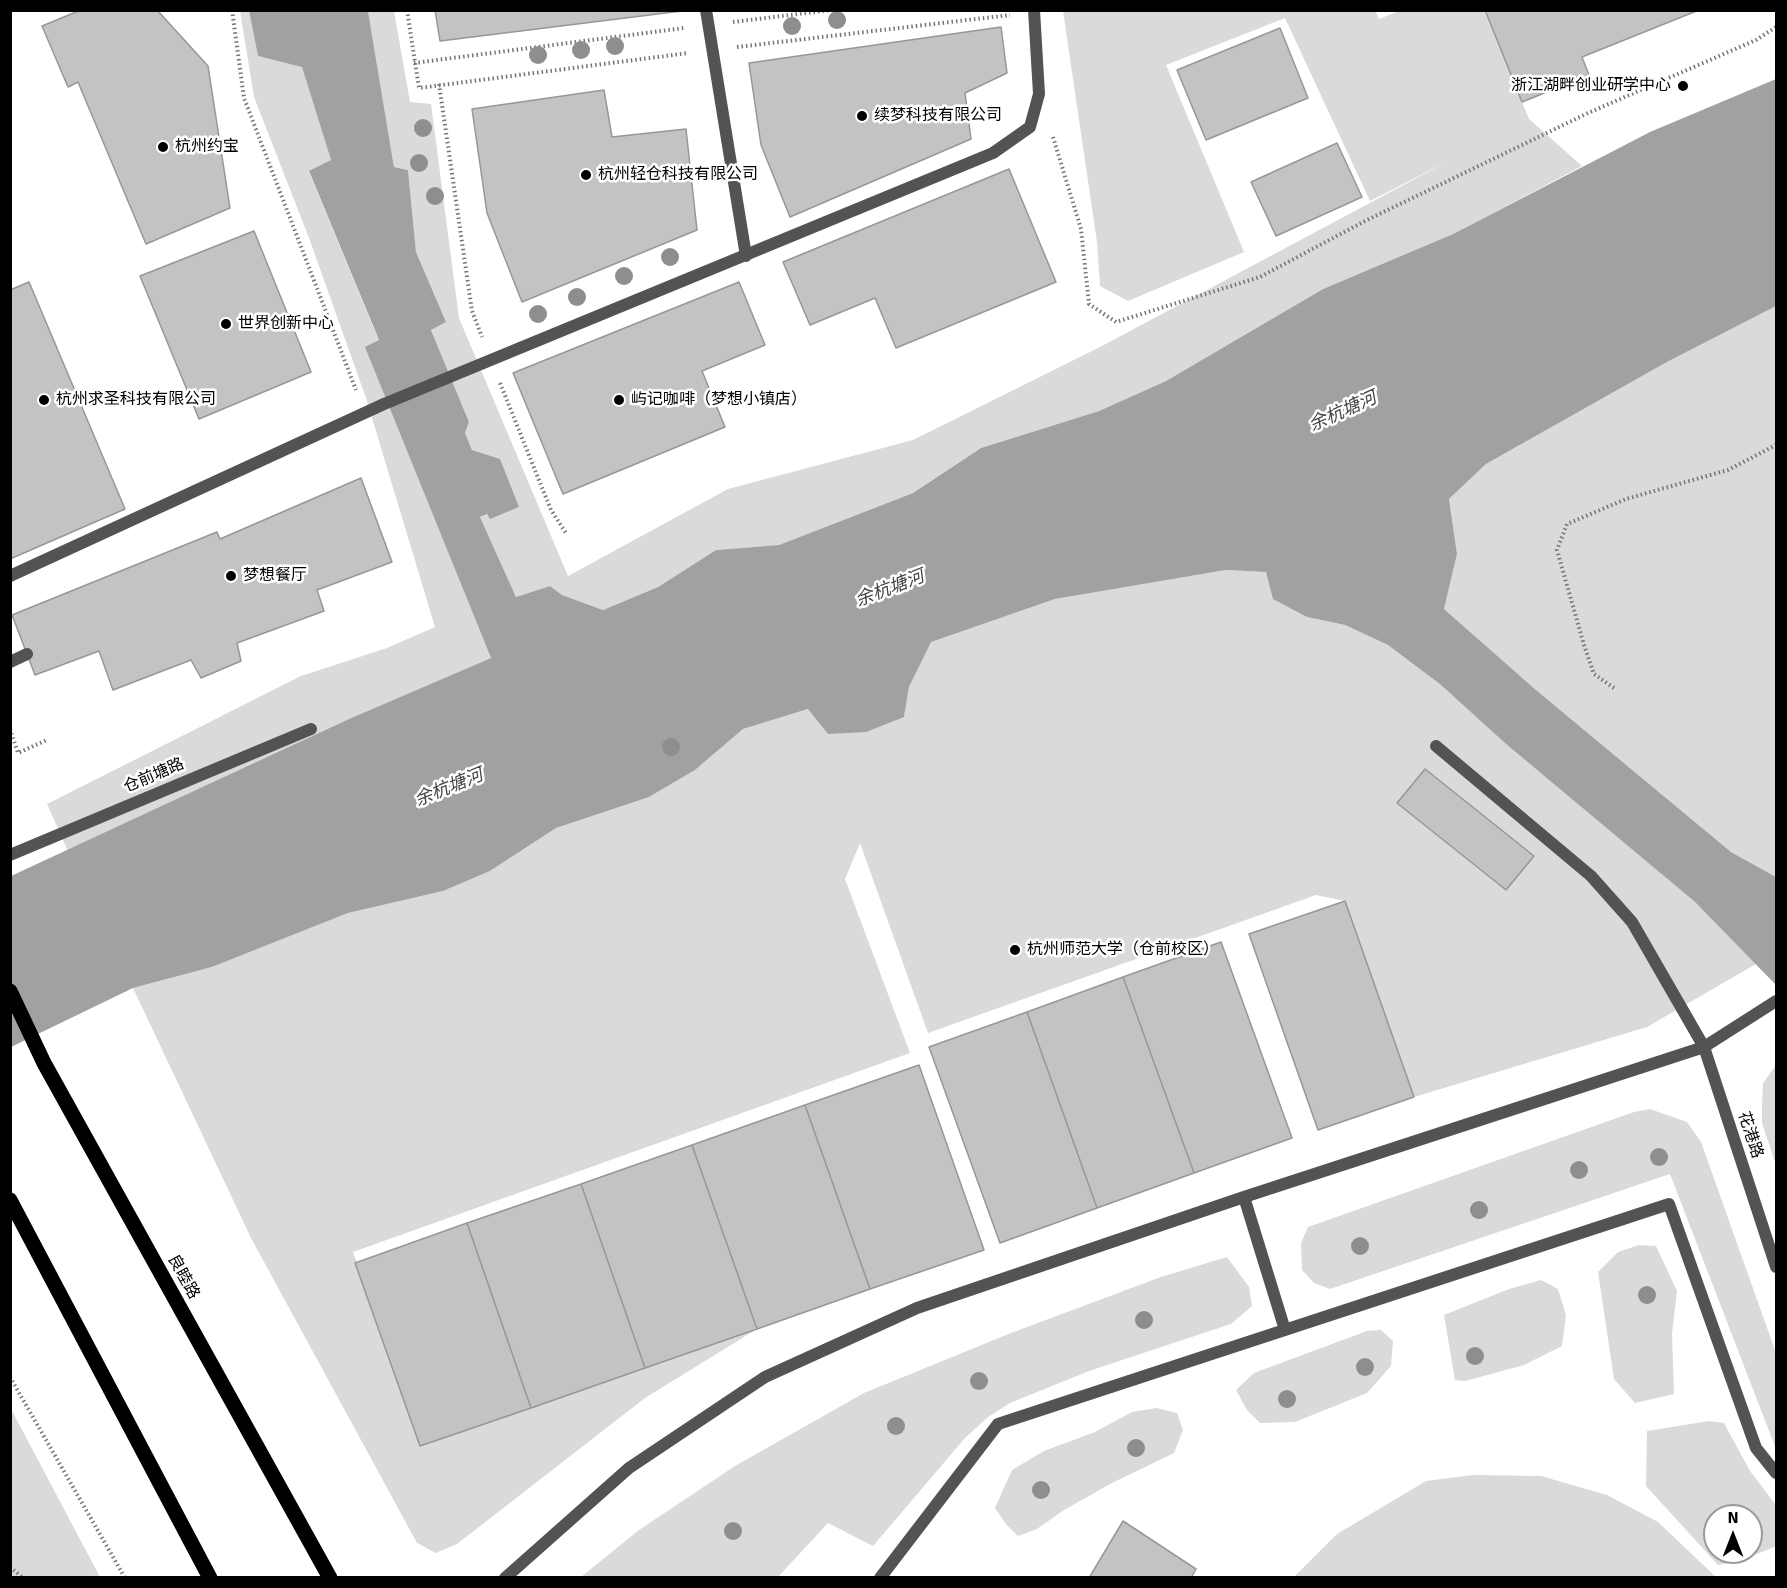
<!DOCTYPE html>
<meta charset="utf-8">
<style>
body{margin:0}
#map{position:relative;width:1787px;height:1588px;overflow:hidden;background:#fff;font-family:Signika,sans-serif}
canvas{display:block}
.frame{position:absolute;inset:0;border:12px solid #000;pointer-events:none}
.north{position:absolute;left:1703px;top:1504px;width:60px;height:60px;box-sizing:border-box;background:#fff;border:2px solid #999;border-radius:50%;rotate:0deg;font-size:16px;font-weight:700;line-height:24px;text-align:center;color:#000}
.north::after{content:'';display:block;margin:auto;width:21px;height:27px;background:#000;clip-path:polygon(50% 0,100% 100%,50% 72%,0 100%)}
</style>
<div id="map">
<canvas width="1787" height="1588"></canvas>
<div class="frame"></div>
<div class="north">N</div>
</div>
<script>
const g = document.querySelector('canvas').getContext('2d');
g.lineJoin = 'round';
function fillPath(path, color) { g.fillStyle = color; g.fill(path, 'evenodd'); }
const toPath = rows => new Path2D(rows.map(r => 'M' + r).join(''));
function strokePath(path, color, width, dash) { g.strokeStyle = color; g.lineWidth = width; g.lineCap = dash ? 'butt' : 'round'; g.setLineDash(dash || []); g.stroke(path); }
function write(font, color, halo, rows, align = 'center') {
  g.font = font + ' Signika,"Noto Sans SC",sans-serif'; g.lineWidth = 5; g.setLineDash([]); g.textBaseline = 'middle'; g.strokeStyle = halo; g.fillStyle = color; for (const [text, x, y, turn = 0] of rows) {
    g.save(); g.translate(x, y); g.rotate((+turn || 0) * Math.PI / 180); g.textAlign = isNaN(turn) ? turn : align; if (halo) g.strokeText(text, 0, 0); g.fillText(text, 0, 0); g.restore();
  }
}
const green = toPath([
 [1375,10,1379,19,1399,11,1485,11,1529,119,1582,166,1453,234,1323,289,1166,381,1099,411,981,448,913,493,779,545,716,550,658,587,603,610,562,595,550,586,516,597,480,517,487,514,489,518,472,450,465,433,469,422,431,330,446,322,416,252,408,170,394,167,368,11,394,11,410,102,431,104,459,318,568,576,728,489,913,440,1102,346,1454,158,1370,201,1285,18,1166,65,1244,252,1128,301,1100,286,1097,242,1063,11],
 [240,11,249,11,258,56,302,66,331,160,309,172,379,341,366,347,491,658,349,719,68,851,47,804,301,676,387,648,435,627,366,398,309,238,254,97],
 [1776,306,1776,877,1731,852,1536,690,1444,609,1457,554,1449,499,1486,464,1667,362],
 [1226,570,1266,572,1307,617,1345,625,1388,645,1441,685,1500,738,1695,902,1756,964,1647,1027,1414,1097,1345,901,1316,895,928,1033,860,843,845,879,910,1053,353,1252,424,1445,757,1329,645,1398,457,1544,436,1553,417,1543,251,1238,133,988,212,967,348,913,443,891,490,871,556,828,649,797,695,770,743,729,808,709,904,717,909,687,930,642,1055,599],
 [1776,1065,1776,1165,1762,1123,1762,1107,1763,1083],
 [1650,1109,1687,1122,1701,1142,1776,1353,1776,1449,1670,1174,1330,1289,1314,1283,1302,1270,1301,1243,1308,1227,1634,1112],
 [1639,1245,1656,1246,1677,1291,1672,1333,1674,1394,1635,1403,1614,1379,1598,1272,1618,1252],
 [1227,1257,1249,1287,1252,1306,1231,1324,1089,1371,1010,1403,988,1417,965,1438,873,1546,828,1523,778,1577,581,1577,639,1530,735,1466,864,1393,1011,1333,1161,1277],
 [1541,1280,1558,1289,1566,1315,1562,1346,1524,1365,1465,1381,1455,1380,1444,1315,1509,1289],
 [1381,1330,1393,1341,1391,1366,1367,1393,1295,1422,1260,1423,1247,1410,1236,1390,1254,1373,1367,1331],
 [1157,1408,1177,1413,1183,1430,1174,1453,1112,1483,1064,1510,1037,1529,1018,1536,1006,1524,995,1508,1012,1470,1044,1451,1095,1432,1132,1412],
 [11,1409,100,1577,11,1577],
 [1709,1421,1724,1423,1750,1471,1776,1505,1776,1546,1743,1560,1718,1565,1646,1486,1647,1431],
 [1715,1516,1751,1516,1751,1552,1715,1552],
 [1473,1475,1541,1476,1607,1495,1658,1522,1716,1577,1294,1577,1337,1534,1426,1481]
]);
const water = toPath([
 [249,11,368,11,394,167,408,170,416,252,446,322,431,330,469,422,465,433,472,450,500,459,519,507,490,519,487,514,480,517,516,597,550,586,562,595,603,610,658,587,716,550,779,545,913,493,981,448,1099,411,1166,381,1323,289,1453,234,1650,132,1776,79,1776,306,1667,362,1486,464,1449,499,1457,554,1444,609,1536,690,1731,852,1776,877,1776,985,1695,902,1505,743,1441,685,1388,645,1345,625,1307,617,1273,599,1266,572,1226,570,1055,599,931,642,909,687,904,717,866,732,828,734,808,709,743,729,695,770,649,797,556,828,490,871,443,891,348,913,212,967,133,988,11,1047,11,876,349,719,491,658,365,347,379,340,309,171,331,160,302,67,258,56]
]);
const building = toPath([
 [81,10,157,10,208,66,230,208,146,244,78,82,68,87,42,26,81,10],
 [435,10,682,10,682,11,440,41,435,10],
 [1485,10,1699,10,1582,57,1589,75,1522,102,1485,10],
 [1001,27,1007,73,965,93,971,139,790,217,761,145,749,63,1001,27],
 [1280,28,1308,98,1206,140,1177,70,1280,28],
 [604,90,612,137,686,129,697,230,522,302,487,213,472,109,604,90],
 [1337,143,1362,197,1276,236,1251,182,1337,143],
 [1009,169,1056,282,896,348,875,298,810,325,783,262,1009,169],
 [254,231,311,372,199,419,140,276,254,231],
 [29,282,125,509,10,559,10,290,29,282],
 [739,282,765,345,702,371,725,427,563,494,513,373,739,282],
 [361,478,392,562,317,590,324,611,237,643,241,661,201,678,191,660,113,690,99,651,35,675,12,615,217,532,220,539,361,478],
 [1425,769,1534,856,1506,890,1397,803,1425,769],
 [1345,901,1414,1097,1318,1130,1249,934,1345,901],
 [1221,942,1292,1138,1194,1173,1123,977,1221,942],
 [1123,977,1194,1173,1097,1208,1027,1012,1123,977],
 [1027,1012,1097,1208,1000,1243,929,1047,1027,1012],
 [919,1065,984,1250,870,1289,805,1105,919,1065],
 [805,1105,870,1289,757,1329,692,1145,805,1105],
 [692,1145,757,1329,645,1368,581,1184,692,1145],
 [581,1184,645,1368,531,1408,467,1223,581,1184],
 [467,1223,531,1408,420,1446,355,1263,467,1223],
 [1123,1521,1196,1569,1191,1578,1089,1578,1123,1521]
]);
const path = toPath([
 [232,10,244,98,356,390],
 [407,10,419,88,688,53],
 [10,11,11,10],
 [733,22,831,10],
 [737,47,1010,15],
 [414,63,684,28],
 [439,84,472,311,482,337],
 [1053,137,1081,229,1089,304,1116,322,1260,277,1365,221,1588,113,1756,40,1776,27],
 [500,383,551,510,566,533],
 [1614,688,1594,674,1584,645,1557,550,1567,524,1626,499,1728,470,1776,445],
 [10,729,18,753,47,740],
 [10,1377,125,1578],
 [10,1567,23,1578]
]);
const lane = toPath([
 [706,10,746,256],
 [10,576,384,404,993,153,1030,127,1039,94,1034,10],
 [10,662,27,654],
 [1436,746,1591,876,1632,922,1704,1047,1776,1267],
 [10,855,311,729],
 [1244,1197,1285,1330],
 [505,1578,629,1468,765,1377,917,1308,1244,1197,1704,1047,1776,1001],
 [880,1578,998,1424,1669,1204,1756,1448,1776,1473]
]);
const primary = toPath([
 [10,991,44,1063,330,1578],
 [10,1200,210,1578]
]);
const trees = [
 [837,20],
 [792,26],
 [615,46],
 [581,50],
 [538,55],
 [423,128],
 [419,163],
 [435,196],
 [670,257],
 [624,276],
 [577,297],
 [538,314],
 [671,747],
 [1659,1157],
 [1579,1170],
 [1479,1210],
 [1360,1246],
 [1647,1295],
 [1144,1320],
 [1475,1356],
 [1365,1367],
 [979,1381],
 [1287,1399],
 [896,1426],
 [1136,1448],
 [1041,1490],
 [733,1531]
];
const markers = [
 [1683,86,6,"#000"],
 [862,116,6,"#000"],
 [163,147,6,"#000"],
 [586,175,6,"#000"],
 [226,324,6,"#000"],
 [44,400,6,"#000"],
 [619,400,6,"#000"],
 [231,576,6,"#000"],
 [1015,950,6,"#000"]
];
const poiNames = [
 ["浙江湖畔创业研学中心",1671,86,"right"],
 ["续梦科技有限公司",874,116],
 ["杭州约宝",175,147],
 ["杭州轻仓科技有限公司",598,175],
 ["世界创新中心",238,324],
 ["杭州求圣科技有限公司",56,400],
 ["屿记咖啡（梦想小镇店）",631,400],
 ["梦想餐厅",243,576],
 ["杭州师范大学（仓前校区）",1027,950]
];
const streetNames = [
 ["仓前塘路",154,776,-23],
 ["花港路",1750,1135,72],
 ["良睦路",183,1277,61]
];
const waterNames = [
 ["余杭塘河",1343,412,-24],
 ["余杭塘河",890,589,-21],
 ["余杭塘河",449,788,-22]
];
fillPath(green, '#dadada');
fillPath(water, '#a1a1a1');
fillPath(building, '#c3c3c3');
strokePath(building, '#979797', 1.5);
strokePath(path, '#757575', 4, [1.5, 3]);
strokePath(lane, '#535353', 12);
strokePath(primary, '#000', 15);
g.fillStyle = '#8e8e8e';
for (const [x, y] of trees) { g.beginPath(); g.arc(x, y, 9, 0, 2 * Math.PI); g.fill(); }
for (const [x, y, r, color] of markers) { const dot = new Path2D(); dot.arc(x, y, r, 0, 2 * Math.PI); g.fillStyle = color; g.fill(dot); strokePath(dot, '#fff', 2); }
write('16px', '#000', '#fff', poiNames, 'left');
write('16px', '#000', '#fff', streetNames);
write('italic 18px', '#424242', '#fff', waterNames);
</script>
